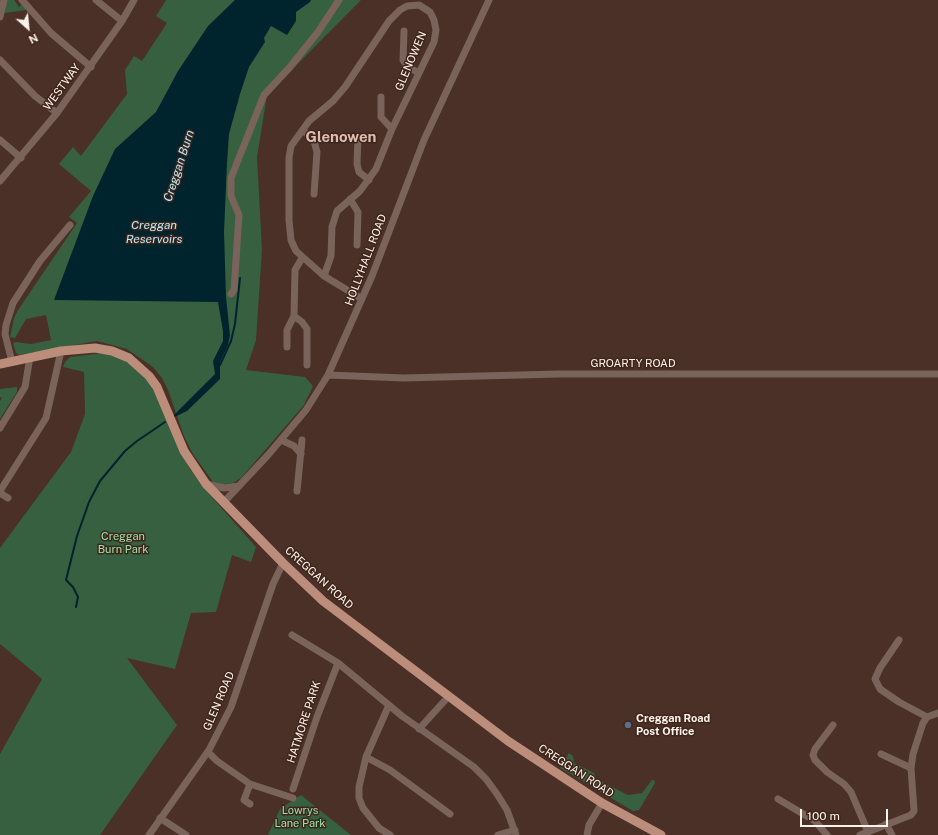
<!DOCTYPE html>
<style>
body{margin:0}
#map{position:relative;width:938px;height:835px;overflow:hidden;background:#4a3026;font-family:"Public Sans",sans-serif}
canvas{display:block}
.north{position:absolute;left:8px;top:8px;width:40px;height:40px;-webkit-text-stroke:3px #3f261c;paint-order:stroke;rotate:153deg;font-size:11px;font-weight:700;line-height:16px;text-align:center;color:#fff1eb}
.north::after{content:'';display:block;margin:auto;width:14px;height:18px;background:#fff1eb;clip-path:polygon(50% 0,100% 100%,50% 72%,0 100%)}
.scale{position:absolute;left:800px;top:809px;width:88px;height:18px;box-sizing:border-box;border:2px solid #fff1eb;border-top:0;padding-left:5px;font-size:12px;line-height:14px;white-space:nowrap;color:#fff1eb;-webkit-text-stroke:3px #3f261c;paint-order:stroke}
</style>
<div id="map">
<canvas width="938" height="835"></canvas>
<div class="north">N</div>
<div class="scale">100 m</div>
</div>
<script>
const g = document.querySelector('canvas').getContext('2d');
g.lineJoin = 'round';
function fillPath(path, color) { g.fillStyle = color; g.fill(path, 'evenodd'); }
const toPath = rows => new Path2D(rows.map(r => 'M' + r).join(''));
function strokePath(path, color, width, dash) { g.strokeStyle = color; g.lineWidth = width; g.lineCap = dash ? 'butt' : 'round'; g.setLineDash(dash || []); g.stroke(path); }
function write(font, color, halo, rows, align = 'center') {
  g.font = font + ' "Public Sans",sans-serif'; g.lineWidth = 3; g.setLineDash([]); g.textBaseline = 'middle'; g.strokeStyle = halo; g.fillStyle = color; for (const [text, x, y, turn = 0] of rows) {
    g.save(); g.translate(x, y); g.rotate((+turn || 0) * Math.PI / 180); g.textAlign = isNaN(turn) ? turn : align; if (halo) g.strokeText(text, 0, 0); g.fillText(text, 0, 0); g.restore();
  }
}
const green = toPath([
 [5,0,14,0,19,7,22,4,27,10,4,13],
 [166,0,361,0,267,95,257,157,262,250,256,340,246,370,305,377,313,386,304,405,241,478,233,483,221,485,213,482,193,454,184,436,168,390,162,378,153,367,127,349,97,341,19,355,16,353,13,343,16,342,31,344,51,340,46,315,26,319,15,338,10,337,14,318,18,310,77,223,69,217,91,191,59,164,73,147,81,156,127,94,125,70,134,56,142,61,167,23,156,16],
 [104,353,121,359,135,367,153,387,180,452,190,469,201,485,256,547,251,562,232,555,216,612,191,613,175,669,127,658,177,725,100,835,0,835,0,754,42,679,0,644,0,548,71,452,85,414,84,372,63,367,65,362,70,357],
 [17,387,17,392,0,419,0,401,2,398,0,397,0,389],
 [569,753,573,756,574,763,594,773,596,779,628,795,642,793,652,780,654,780,655,783,639,810,633,811,560,768],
 [301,795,351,835,268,835,280,809]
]);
const water = toPath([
 [235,0,311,0,310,2,296,12,296,21,287,35,271,26,264,38,265,42,249,67,240,94,229,134,227,163,224,232,226,297,230,335,228,345,220,362,220,379,187,411,170,419,215,374,213,361,223,341,223,331,218,302,54,300,93,196,115,149,156,112,178,71,208,26]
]);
const stream = toPath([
 [220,365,231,341,235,324,240,278],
 [76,607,78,597,73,587,66,580,77,536,89,502,100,481,125,451,137,441,165,422]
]);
const minor = toPath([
 [22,0,51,33,91,67],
 [96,0,122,21],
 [0,17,4,0],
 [404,31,403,60,408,67,419,73],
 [0,60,35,96,57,113],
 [381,97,381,117,392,129],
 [303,130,314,141,317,152,314,194],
 [358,138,357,164,359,172,369,180],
 [0,140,21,158],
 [0,181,57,113,122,21,134,0],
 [350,199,358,212,357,245],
 [324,276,331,256,332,227,337,211,360,191,376,169,392,129,434,42,436,30,434,20,430,12,419,5,407,6,400,10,389,21,345,87,333,101,309,121,291,146,289,158,289,220,291,240,296,251,324,276,362,299],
 [231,294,234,290,239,215,231,196,231,178,264,95,290,67,318,32,339,0],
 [294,316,302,322,307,329,307,365],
 [287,347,287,330,294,316,295,270,302,258],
 [12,362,5,334,6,325,13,303,40,261,70,225],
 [328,375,404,378,558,374,938,374],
 [0,428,25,387,30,357],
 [281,440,294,446,301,454],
 [206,484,224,488,239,486],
 [0,491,46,418,61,351],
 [297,491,302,440],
 [0,493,8,498],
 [223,503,268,455,306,410,328,375,372,276,424,140,489,0],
 [292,635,338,663,402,716,474,767,486,779,497,794,507,810,516,835],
 [899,640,880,668,875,679,880,689,899,702,927,717],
 [389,705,366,757,359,787,359,798,363,808,379,828,390,835],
 [833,725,815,749,813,755,815,760,827,772,844,784,851,792,868,832],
 [419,729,448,697],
 [208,752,217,761,250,784,293,798],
 [881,754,911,768],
 [366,757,390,770,450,814],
 [250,784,244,800,250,804],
 [293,789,317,717,338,663],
 [778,799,815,821,827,835],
 [160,818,186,835],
 [886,824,892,835],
 [149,835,209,750,231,707,273,584,283,563],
 [498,835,515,830],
 [587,835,589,825,602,803],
 [860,835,911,815,914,811,911,768,913,754,923,723,927,717,938,713]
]);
const major = toPath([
 [0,364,61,351,95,348,112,351,129,358,149,376,157,387,184,451,206,484,283,563,323,601,508,741,602,803,661,835]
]);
const markers = [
 [628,725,4,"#5c6f8a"]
];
const streetNames = [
 ["GLENOWEN",411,61,-67],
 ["WESTWAY",62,87,-54],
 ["HOLLYHALL ROAD",366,260,-69],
 ["GROARTY ROAD",633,364],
 ["CREGGAN ROAD",319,578,42],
 ["GLEN ROAD",219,701,-67],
 ["HATMORE PARK",304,722,-72],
 ["CREGGAN ROAD",576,771,33]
];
const parkNames = [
 ["Creggan",123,537],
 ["Burn Park",123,550],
 ["Lowrys",300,811],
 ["Lane Park",300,824]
];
const poiNames = [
 ["Creggan Road",636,719],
 ["Post Office",636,732]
];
const waterNames = [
 ["Creggan Burn",179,166,-72],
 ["Creggan",154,225],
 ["Reservoirs",154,239]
];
const districtNames = [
 ["Glenowen",341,137]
];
fillPath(green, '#36603f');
fillPath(water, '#00242d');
strokePath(stream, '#00242d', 2);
strokePath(minor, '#7a635a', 7);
strokePath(major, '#bb8d7a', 9);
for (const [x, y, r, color] of markers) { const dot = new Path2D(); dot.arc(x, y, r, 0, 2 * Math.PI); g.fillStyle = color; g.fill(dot); strokePath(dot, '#3f261c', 1.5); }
write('11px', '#fff1eb', '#3f261c', streetNames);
write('11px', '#9be0a9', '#3f261c', parkNames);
write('bold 11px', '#fff1eb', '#3f261c', poiNames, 'left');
write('italic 12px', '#b4edff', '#3f261c', waterNames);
write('bold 15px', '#debdb0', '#3f261c', districtNames);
</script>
